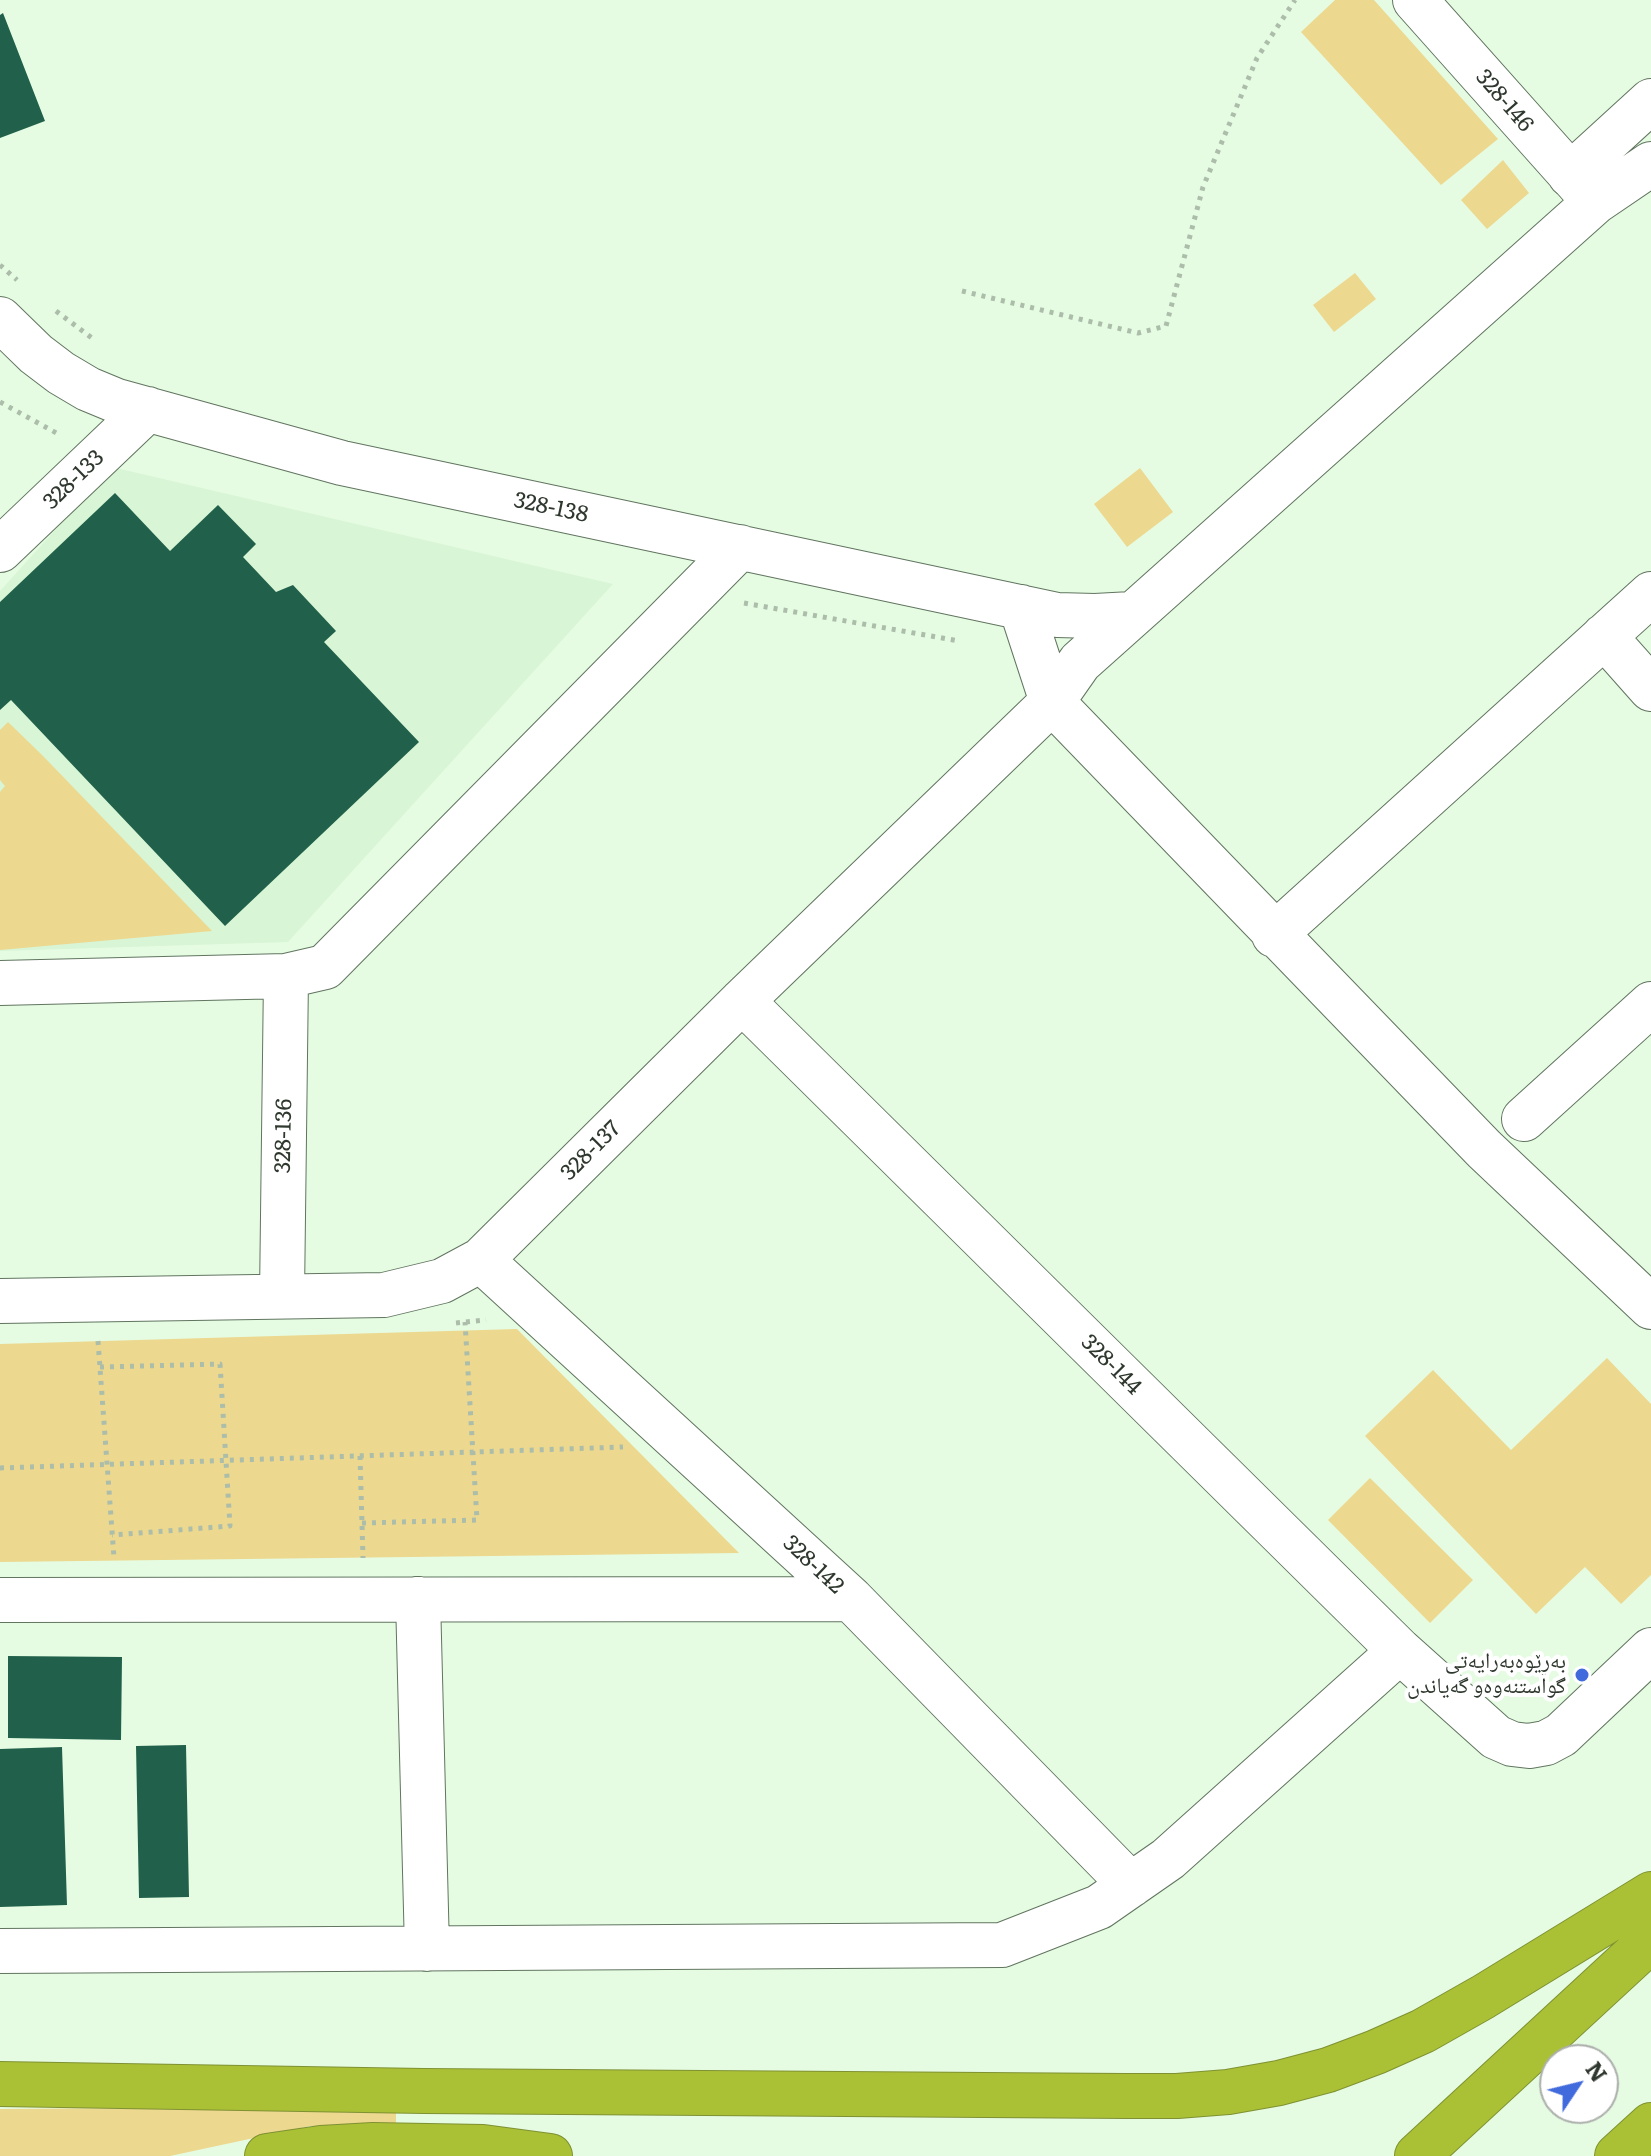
<!DOCTYPE html>
<meta charset="utf-8">
<style>
body{margin:0}
#map{position:relative;width:1651px;height:2156px;overflow:hidden;background:#e5fce3;font-family:Literata,serif}
canvas{display:block}
.north{position:absolute;left:1539px;top:2044px;width:80px;height:80px;box-sizing:border-box;background:#fff;border:2px solid #acafab;border-radius:50%;rotate:55deg;font-size:22px;font-weight:700;line-height:32px;text-align:center;color:#2f382e}
.north::after{content:'';display:block;margin:auto;width:28px;height:36px;background:#416adc;clip-path:polygon(50% 0,100% 100%,50% 72%,0 100%)}
</style>
<div id="map">
<canvas width="1651" height="2156"></canvas>
<div class="north">N</div>
</div>
<script>
const g = document.querySelector('canvas').getContext('2d');
g.lineJoin = 'round';
function fillPath(path, color) { g.fillStyle = color; g.fill(path, 'evenodd'); }
const toPath = rows => new Path2D(rows.map(r => 'M' + r).join(''));
function strokePath(path, color, width, dash) { g.strokeStyle = color; g.lineWidth = width; g.lineCap = dash ? 'butt' : 'round'; g.setLineDash(dash || []); g.stroke(path); }
function write(font, color, halo, rows, align = 'center') {
  g.font = font + ' Literata,"Noto Naskh Arabic",serif'; g.lineWidth = 8; g.setLineDash([]); g.textBaseline = 'middle'; g.strokeStyle = halo; g.fillStyle = color; for (const [text, x, y, turn = 0] of rows) {
    g.save(); g.translate(x, y); g.rotate((+turn || 0) * Math.PI / 180); g.textAlign = isNaN(turn) ? turn : align; if (halo) g.strokeText(text, 0, 0); g.fillText(text, 0, 0); g.restore();
  }
}
const built = toPath([
 [112,467,613,584,288,942,0,951,0,591]
]);
const green = toPath([
 [1335,0,1374,0,1498,139,1441,185,1301,32],
 [1503,160,1529,193,1487,229,1461,200],
 [1355,273,1376,299,1334,332,1313,305],
 [1140,468,1173,512,1127,547,1094,504],
 [8,722,43,756,212,931,0,950,0,792,5,786,0,780,0,730],
 [517,1329,739,1553,0,1562,0,1344],
 [1607,1358,1651,1404,1651,1575,1621,1604,1585,1567,1536,1614,1365,1436,1433,1370,1511,1450],
 [1370,1478,1473,1580,1430,1623,1328,1520],
 [396,2106,396,2130,310,2126,170,2156,0,2156,0,2109]
]);
const building = toPath([
 [3,13,45,121,0,138,0,15],
 [115,493,170,551,218,505,256,544,243,557,276,592,293,585,336,631,324,642,419,742,225,926,11,700,0,710,0,602],
 [8,1656,122,1657,121,1740,8,1738],
 [186,1745,189,1897,139,1898,136,1746],
 [62,1747,67,1905,0,1907,0,1749]
]);
const path = toPath([
 [0,265,17,280],
 [962,291,1138,333,1166,326,1203,187,1257,58,1295,0],
 [56,311,96,341],
 [0,402,60,435],
 [744,603,959,641],
 [456,1323,486,1320],
 [98,1341,114,1558],
 [100,1367,220,1364,230,1526,112,1535],
 [360,1456,363,1558],
 [0,1468,623,1447],
 [362,1523,477,1520,465,1322]
]);
const minor = toPath([
 [1415,0,1595,202],
 [1570,175,1651,101],
 [0,319,36,354,61,373,88,389,117,401,342,463,1057,615,1095,616,1132,614],
 [0,550,148,409],
 [1021,607,1052,702,1484,1149,1651,1307],
 [1604,636,1651,689],
 [1274,935,1651,594],
 [0,983,286,976,325,967,740,547],
 [742,1001,1400,1651,1496,1737,1512,1744,1529,1746,1546,1743,1561,1735,1651,1650],
 [1524,1119,1651,1004],
 [481,1260,851,1599,1131,1885],
 [282,1296,286,976],
 [0,1301,384,1295,442,1281,481,1260,742,1001,1052,702,1080,662,1595,202,1651,164],
 [418,1599,427,1949],
 [0,1600,851,1599],
 [0,1951,1002,1945,1099,1907,1168,1859,1400,1651]
]);
const highway = toPath([
 [0,2084,424,2091,1126,2096,1177,2096,1228,2092,1279,2083,1328,2070,1376,2052,1423,2031,1483,1997,1651,1894],
 [267,2156,321,2148,373,2145,483,2147,550,2156],
 [1417,2156,1651,1940],
 [1617,2156,1651,2125]
]);
const markers = [
 [1582,1675,8,"#416adc"]
];
const streetNames = [
 ["328-146",1504,101,49],
 ["328-133",74,480,-44],
 ["328-138",551,508,12],
 ["328-136",284,1136,-89],
 ["328-137",591,1151,-45],
 ["328-144",1111,1365,45],
 ["328-142",813,1565,43]
];
const poiNames = [
 ["بەڕێوەبەرایەتی",1566,1662],
 ["گواستنەوەو گەیاندن",1566,1687]
];
fillPath(built, '#d8f5d5');
fillPath(green, '#edd88f');
fillPath(building, '#21614b');
strokePath(minor, '#61755f', 46);
strokePath(highway, '#7f9133', 46);
strokePath(path, '#acbeaa', 5, [4, 6]);
strokePath(minor, '#fff', 44);
strokePath(highway, '#aac135', 44);
for (const [x, y, r, color] of markers) { const dot = new Path2D(); dot.arc(x, y, r, 0, 2 * Math.PI); g.fillStyle = color; g.fill(dot); strokePath(dot, '#fff', 3); }
write('22px', '#2f382e', '#fff', streetNames);
write('22px', '#2f382e', '#fff', poiNames, 'right');
</script>
